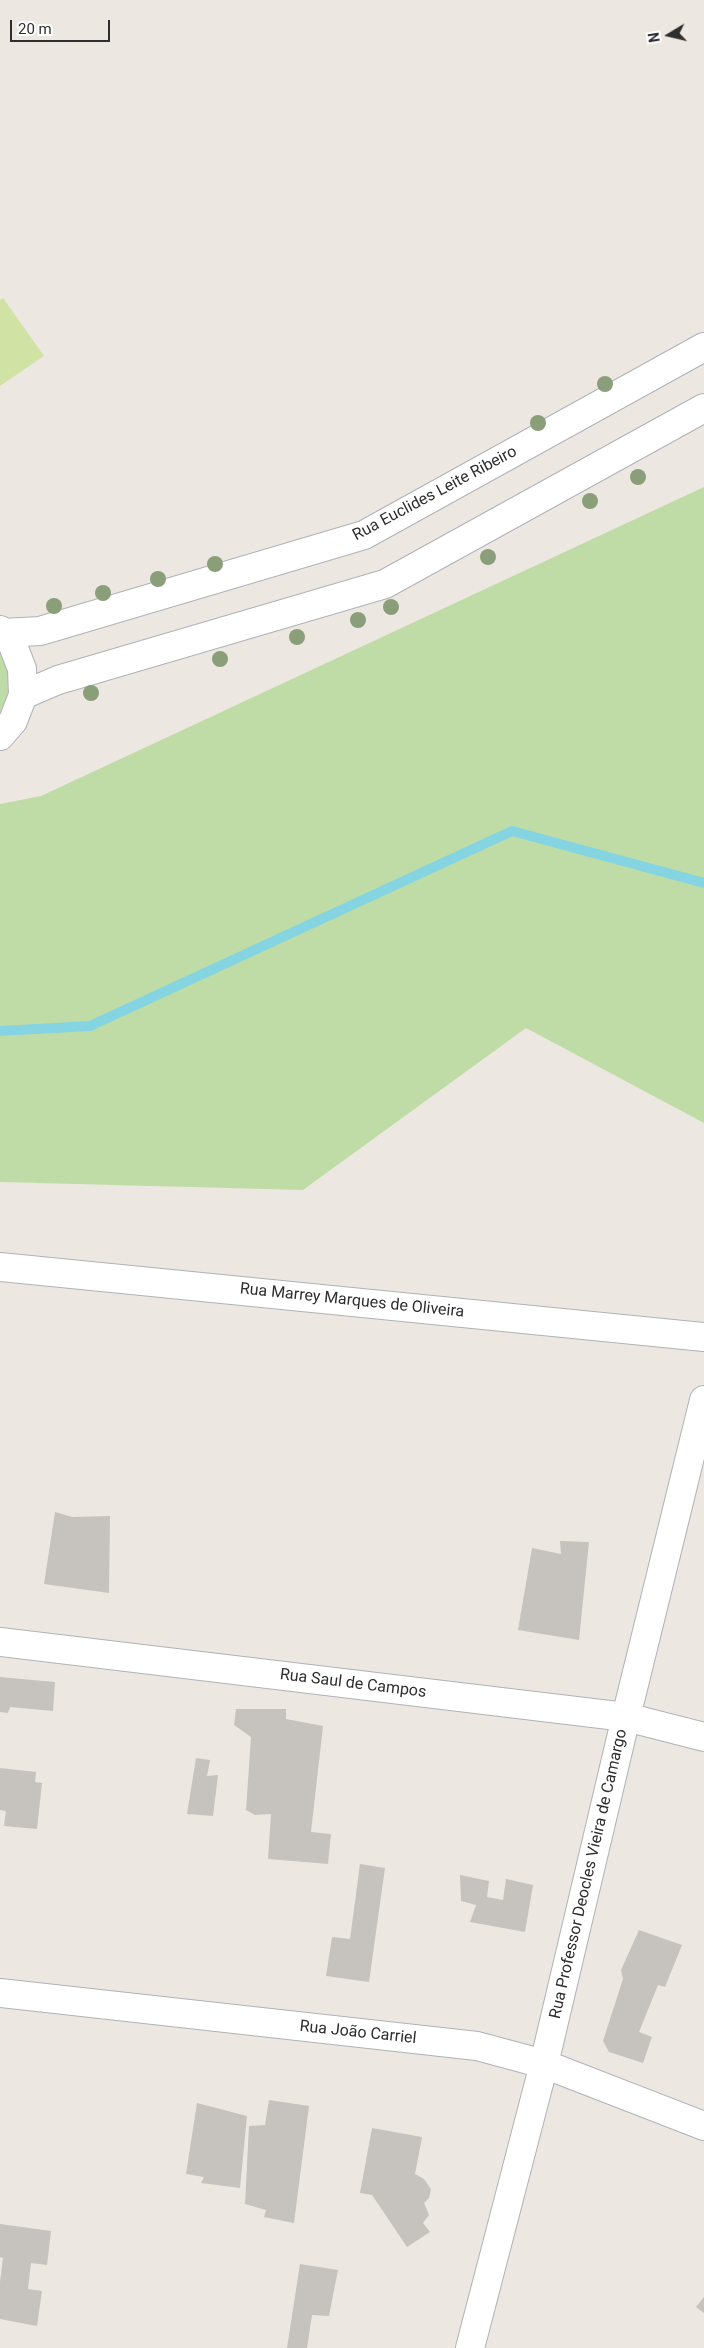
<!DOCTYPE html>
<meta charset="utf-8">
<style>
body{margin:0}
#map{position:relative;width:704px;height:2348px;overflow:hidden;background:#ede7e2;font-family:Roboto,sans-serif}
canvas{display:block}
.north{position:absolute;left:644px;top:10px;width:50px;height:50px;-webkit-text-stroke:4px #fff;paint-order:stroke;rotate:261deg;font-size:14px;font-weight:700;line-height:20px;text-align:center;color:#2e2e2e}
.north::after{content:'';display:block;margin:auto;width:18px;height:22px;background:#2e2e2e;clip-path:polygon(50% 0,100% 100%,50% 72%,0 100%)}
.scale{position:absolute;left:10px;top:20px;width:100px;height:22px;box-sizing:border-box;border:2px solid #2e2e2e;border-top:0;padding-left:6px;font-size:15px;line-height:18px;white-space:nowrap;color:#2e2e2e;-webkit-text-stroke:4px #fff;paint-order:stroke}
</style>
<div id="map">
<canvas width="704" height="2348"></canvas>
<div class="north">N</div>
<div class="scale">20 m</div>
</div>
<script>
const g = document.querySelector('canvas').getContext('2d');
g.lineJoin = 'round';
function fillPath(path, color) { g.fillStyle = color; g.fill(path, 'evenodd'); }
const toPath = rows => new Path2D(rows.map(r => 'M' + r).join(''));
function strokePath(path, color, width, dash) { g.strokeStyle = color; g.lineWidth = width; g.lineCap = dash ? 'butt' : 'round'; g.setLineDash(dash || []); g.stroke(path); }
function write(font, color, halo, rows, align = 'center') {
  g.font = font + ' Roboto,sans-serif'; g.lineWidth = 4; g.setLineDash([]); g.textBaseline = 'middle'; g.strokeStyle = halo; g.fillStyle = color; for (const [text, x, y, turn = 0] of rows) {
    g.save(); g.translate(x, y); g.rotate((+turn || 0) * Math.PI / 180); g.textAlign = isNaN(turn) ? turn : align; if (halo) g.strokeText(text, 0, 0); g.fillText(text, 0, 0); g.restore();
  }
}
const green = toPath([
 [704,487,704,1123,526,1028,303,1190,0,1182,0,804,41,796],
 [0,649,5,656,10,679,8,701,0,717]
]);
const pitch = toPath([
 [3,298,44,356,0,386,0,300]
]);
const stream = toPath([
 [0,1031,90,1026,512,831,704,883]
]);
const building = toPath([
 [55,1512,72,1517,110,1516,109,1593,44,1584],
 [560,1541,589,1542,579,1640,518,1630,532,1548,561,1554],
 [0,1677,55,1682,53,1711,10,1707,8,1713,0,1712],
 [236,1709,286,1709,286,1719,323,1726,311,1832,331,1834,328,1864,268,1859,271,1814,255,1815,246,1810,251,1737,234,1725],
 [196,1758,210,1760,207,1776,218,1775,213,1816,187,1814],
 [0,1768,36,1772,35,1782,42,1783,37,1829,4,1826,6,1811,0,1810],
 [360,1864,385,1868,369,1982,326,1976,332,1937,350,1939],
 [460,1875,489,1881,487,1897,503,1900,506,1879,533,1885,525,1932,470,1922,476,1905,461,1901],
 [639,1930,682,1945,665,1987,658,1985,639,2032,652,2037,643,2063,609,2052,603,2041,623,1979,621,1970],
 [269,2100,309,2106,294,2223,264,2217,266,2210,245,2204,249,2126,265,2125],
 [197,2103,247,2116,240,2188,201,2183,204,2177,186,2174],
 [372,2128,422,2137,415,2174,424,2179,431,2189,429,2198,424,2203,429,2215,423,2223,430,2232,407,2247,372,2195,360,2193],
 [0,2224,51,2231,47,2265,31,2263,28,2289,42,2291,37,2326,0,2319,0,2282,3,2258,0,2257],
 [300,2264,338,2270,329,2316,312,2315,307,2348,287,2348],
 [704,2297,704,2313,696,2307]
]);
const street = toPath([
 [0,630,12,643,22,669,23,695,13,721,0,736],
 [3,633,40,631,364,535,704,347],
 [23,695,58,680,385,584,704,408],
 [0,1267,704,1337],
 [0,1642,626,1717,704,1737],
 [0,1993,477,2046,544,2064,704,2126],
 [470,2348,544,2064,626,1717,704,1400]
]);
const trees = [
 [605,384],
 [538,423],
 [638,477],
 [590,501],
 [488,557],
 [215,564],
 [158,579],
 [103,593],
 [54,606],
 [391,607],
 [358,620],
 [297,637],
 [220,659],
 [91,693]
];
const streetNames = [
 ["Rua Euclides Leite Ribeiro",435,494,-28],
 ["Rua Marrey Marques de Oliveira",352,1301,6],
 ["Rua Saul de Campos",353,1684,7],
 ["Rua Professor Deocles Vieira de Camargo",589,1874,-77],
 ["Rua João Carriel",358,2033,6]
];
fillPath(green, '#c0dca6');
fillPath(pitch, '#d0e2a4');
strokePath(stream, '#84d5e1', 10);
fillPath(building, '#c6c2bd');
strokePath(street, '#afb2b8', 30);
strokePath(street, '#fff', 28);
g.fillStyle = '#8b9e7a';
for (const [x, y] of trees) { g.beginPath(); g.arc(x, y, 8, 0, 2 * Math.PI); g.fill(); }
write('16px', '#2e2e2e', '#fff', streetNames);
</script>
